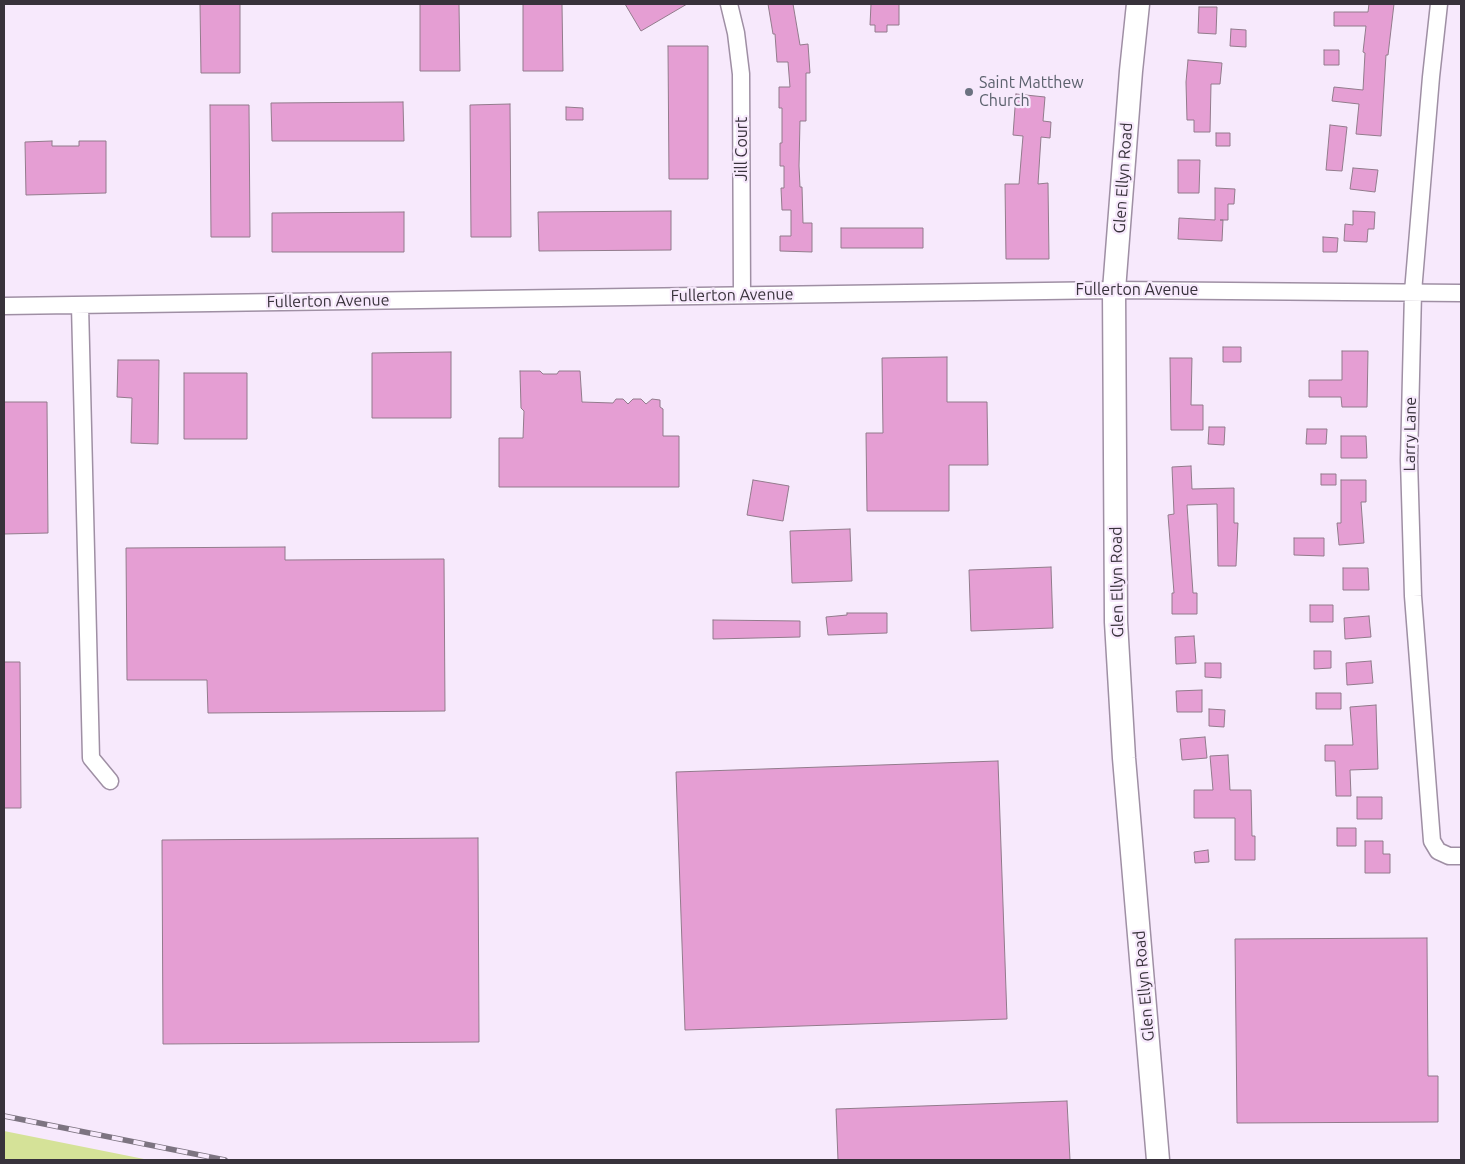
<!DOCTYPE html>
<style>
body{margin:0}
#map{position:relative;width:1465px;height:1164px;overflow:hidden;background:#f7e9fc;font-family:Ubuntu,sans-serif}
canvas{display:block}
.frame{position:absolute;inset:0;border:5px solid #38323b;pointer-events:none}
</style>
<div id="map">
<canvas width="1465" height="1164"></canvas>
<div class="frame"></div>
</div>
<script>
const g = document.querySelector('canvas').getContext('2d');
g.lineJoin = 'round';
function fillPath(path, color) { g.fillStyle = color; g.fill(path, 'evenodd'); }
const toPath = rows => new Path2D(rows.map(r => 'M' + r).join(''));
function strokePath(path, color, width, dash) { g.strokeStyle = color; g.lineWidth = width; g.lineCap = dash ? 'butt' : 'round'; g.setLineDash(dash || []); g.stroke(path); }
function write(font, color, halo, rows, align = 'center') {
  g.font = font + ' Ubuntu,sans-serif'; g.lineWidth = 4.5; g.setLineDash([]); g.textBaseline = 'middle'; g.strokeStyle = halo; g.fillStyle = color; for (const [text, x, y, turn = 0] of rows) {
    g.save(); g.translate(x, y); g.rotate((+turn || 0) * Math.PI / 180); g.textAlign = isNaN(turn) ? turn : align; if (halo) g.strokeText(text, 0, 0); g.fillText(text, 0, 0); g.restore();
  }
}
const green = toPath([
 [4,1131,149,1160,4,1160]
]);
const building = toPath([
 [200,4,240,4,240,73,201,73,200,4],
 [420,4,459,4,460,71,420,71,420,4],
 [523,4,562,4,563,71,523,71,523,4],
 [625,4,687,4,641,31,625,4],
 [768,4,793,4,800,45,808,44,810,73,806,73,806,121,800,121,799,166,800,187,802,187,803,223,812,223,812,252,780,251,780,236,791,236,791,210,782,210,781,188,784,188,784,166,780,166,780,143,782,143,782,108,779,108,779,87,790,87,788,62,777,62,775,34,773,34,768,4],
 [871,4,899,4,899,25,887,25,887,32,875,32,875,25,870,25,871,4],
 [1369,4,1394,4,1388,55,1386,55,1381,136,1356,134,1359,104,1332,101,1334,87,1363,90,1365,53,1363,52,1366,26,1334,26,1334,12,1368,12,1369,4],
 [1199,7,1217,7,1216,34,1198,33,1199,7],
 [1231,29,1246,30,1246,47,1230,46,1231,29],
 [668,46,708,46,708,179,669,179,668,46],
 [1324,50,1339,50,1339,65,1324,65,1324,50],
 [1188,60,1222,63,1220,84,1211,84,1210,132,1194,132,1194,120,1187,120,1186,82,1188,60],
 [1016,94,1045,97,1043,121,1051,122,1050,138,1041,137,1038,184,1048,183,1049,259,1006,259,1005,184,1019,184,1023,136,1013,135,1016,94],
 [403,102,404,141,272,141,271,103,403,102],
 [510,104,511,237,471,237,470,105,510,104],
 [210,105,249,105,250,237,211,237,210,105],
 [566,107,583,108,583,120,566,120,566,107],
 [1330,125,1347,127,1342,171,1326,170,1330,125],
 [1216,133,1230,133,1230,146,1216,146,1216,133],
 [52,141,52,146,79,146,79,141,106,141,106,193,26,195,25,142,52,141],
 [1178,160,1200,160,1199,193,1178,193,1178,160],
 [1353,168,1378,170,1375,192,1350,189,1353,168],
 [1215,188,1235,189,1234,204,1228,204,1228,220,1220,220,1223,220,1222,241,1178,239,1179,218,1215,220,1215,188],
 [671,211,671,250,539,251,538,212,671,211],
 [1353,211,1375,212,1374,229,1368,229,1367,242,1344,241,1345,224,1353,225,1353,211],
 [404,212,404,252,272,252,272,213,404,212],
 [841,228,923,228,923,248,841,248,841,228],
 [1323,237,1338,238,1337,252,1323,252,1323,237],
 [1223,347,1241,347,1241,362,1223,362,1223,347],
 [1342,351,1368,351,1367,407,1342,407,1341,397,1309,397,1309,380,1342,380,1342,351],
 [451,352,451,418,372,418,372,353,451,352],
 [947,357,947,402,987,402,988,465,949,465,949,511,867,511,866,433,883,433,882,358,947,357],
 [1170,358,1192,358,1191,405,1203,405,1203,430,1171,430,1170,358],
 [118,360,159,360,158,444,131,443,132,398,117,397,118,360],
 [520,371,540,371,543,374,557,374,559,371,580,371,582,402,613,403,616,399,623,399,628,404,633,399,641,399,646,404,652,399,660,400,660,407,663,409,663,436,679,436,679,487,499,487,499,438,523,438,524,411,521,408,520,371],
 [184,373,247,373,247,439,184,439,184,373],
 [4,402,47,402,48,533,4,534,4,402],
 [1209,427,1225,427,1224,445,1208,444,1209,427],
 [1307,429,1327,429,1326,444,1306,444,1307,429],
 [1341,436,1366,436,1367,458,1341,458,1341,436],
 [1191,466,1192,489,1234,488,1234,523,1238,523,1236,566,1218,566,1217,504,1187,505,1193,593,1197,593,1197,614,1172,614,1172,593,1174,593,1168,515,1174,514,1172,467,1191,466],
 [1321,474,1336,474,1336,485,1321,485,1321,474],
 [753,480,789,486,783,521,747,515,753,480],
 [1341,480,1366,480,1366,502,1361,502,1364,543,1339,545,1337,523,1341,523,1341,480],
 [850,529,852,581,792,583,790,531,850,529],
 [1294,538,1324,538,1324,556,1294,555,1294,538],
 [285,547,285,560,444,559,445,711,208,713,207,680,127,680,126,548,285,547],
 [1051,567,1053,628,971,631,969,570,1051,567],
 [1343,568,1368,568,1369,590,1343,590,1343,568],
 [1310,605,1333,605,1333,622,1310,622,1310,605],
 [847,613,887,613,887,633,828,635,826,617,847,615,847,613],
 [1369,616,1371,637,1345,639,1344,618,1369,616],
 [713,620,800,621,800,637,713,639,713,620],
 [1194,636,1196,663,1176,664,1175,637,1194,636],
 [1314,651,1331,651,1331,668,1314,669,1314,651],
 [1371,661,1373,683,1347,685,1346,663,1371,661],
 [4,662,20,662,21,808,4,808,4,662],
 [1205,663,1221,663,1221,678,1205,677,1205,663],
 [1202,690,1202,712,1177,712,1176,691,1202,690],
 [1316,693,1341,693,1341,709,1316,709,1316,693],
 [1376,705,1378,769,1350,770,1351,796,1336,796,1335,761,1325,761,1325,745,1353,745,1350,707,1376,705],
 [1209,709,1225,710,1224,727,1209,726,1209,709],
 [1205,737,1207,758,1182,760,1180,739,1205,737],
 [1228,755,1230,790,1251,790,1252,836,1255,836,1255,860,1235,860,1235,818,1194,818,1194,790,1213,790,1210,756,1228,755],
 [998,761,1007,1019,685,1030,676,772,998,761],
 [1357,797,1382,797,1382,819,1357,819,1357,797],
 [1337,828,1356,828,1356,846,1337,846,1337,828],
 [478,838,479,1042,163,1044,162,840,478,838],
 [1365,841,1383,841,1383,854,1390,854,1390,873,1365,873,1365,841],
 [1208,850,1209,862,1195,863,1194,852,1208,850],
 [1427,938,1428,1076,1438,1076,1438,1122,1237,1123,1235,939,1427,938],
 [1067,1101,1070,1160,838,1160,836,1109,1067,1101]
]);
const street = toPath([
 [729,4,736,33,741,74,742,295],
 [1439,4,1431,77,1413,292,1409,460,1413,596,1432,841,1438,851,1449,856,1461,856],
 [80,305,91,758,110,781],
 [4,306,1114,290,1461,293]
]);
const secondary = toPath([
 [1138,4,1131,71,1114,290,1116,622,1124,758,1158,1160]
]);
const rail = toPath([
 [4,1116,225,1160]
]);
const markers = [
 [969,92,5,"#6b7280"]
];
const worshipNames = [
 ["Saint Matthew",979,83],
 ["Church",979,101]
];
const streetNames = [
 ["Jill Court",742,149,-90],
 ["Glen Ellyn Road",1123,178,-86],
 ["Fullerton Avenue",1137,290],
 ["Fullerton Avenue",732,295,-1],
 ["Fullerton Avenue",328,301,-1],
 ["Larry Lane",1410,434,-89],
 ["Glen Ellyn Road",1117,582,-91],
 ["Glen Ellyn Road",1144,986,-95]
];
fillPath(green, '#d5e298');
fillPath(building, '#e59ed3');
strokePath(building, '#927b8c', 1);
strokePath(street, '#9f8fa4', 19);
strokePath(secondary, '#9f8fa4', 25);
strokePath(street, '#fff', 16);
strokePath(secondary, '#fff', 22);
strokePath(rail, '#7d7481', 5.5);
strokePath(rail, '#f7e9fc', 4, [11]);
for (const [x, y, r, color] of markers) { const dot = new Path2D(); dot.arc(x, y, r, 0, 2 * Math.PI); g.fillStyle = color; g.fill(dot); strokePath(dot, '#f7e9fc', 2); }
write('16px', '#5b616d', '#f7e9fc', worshipNames, 'left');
write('16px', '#38323b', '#f7e9fc', streetNames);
</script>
